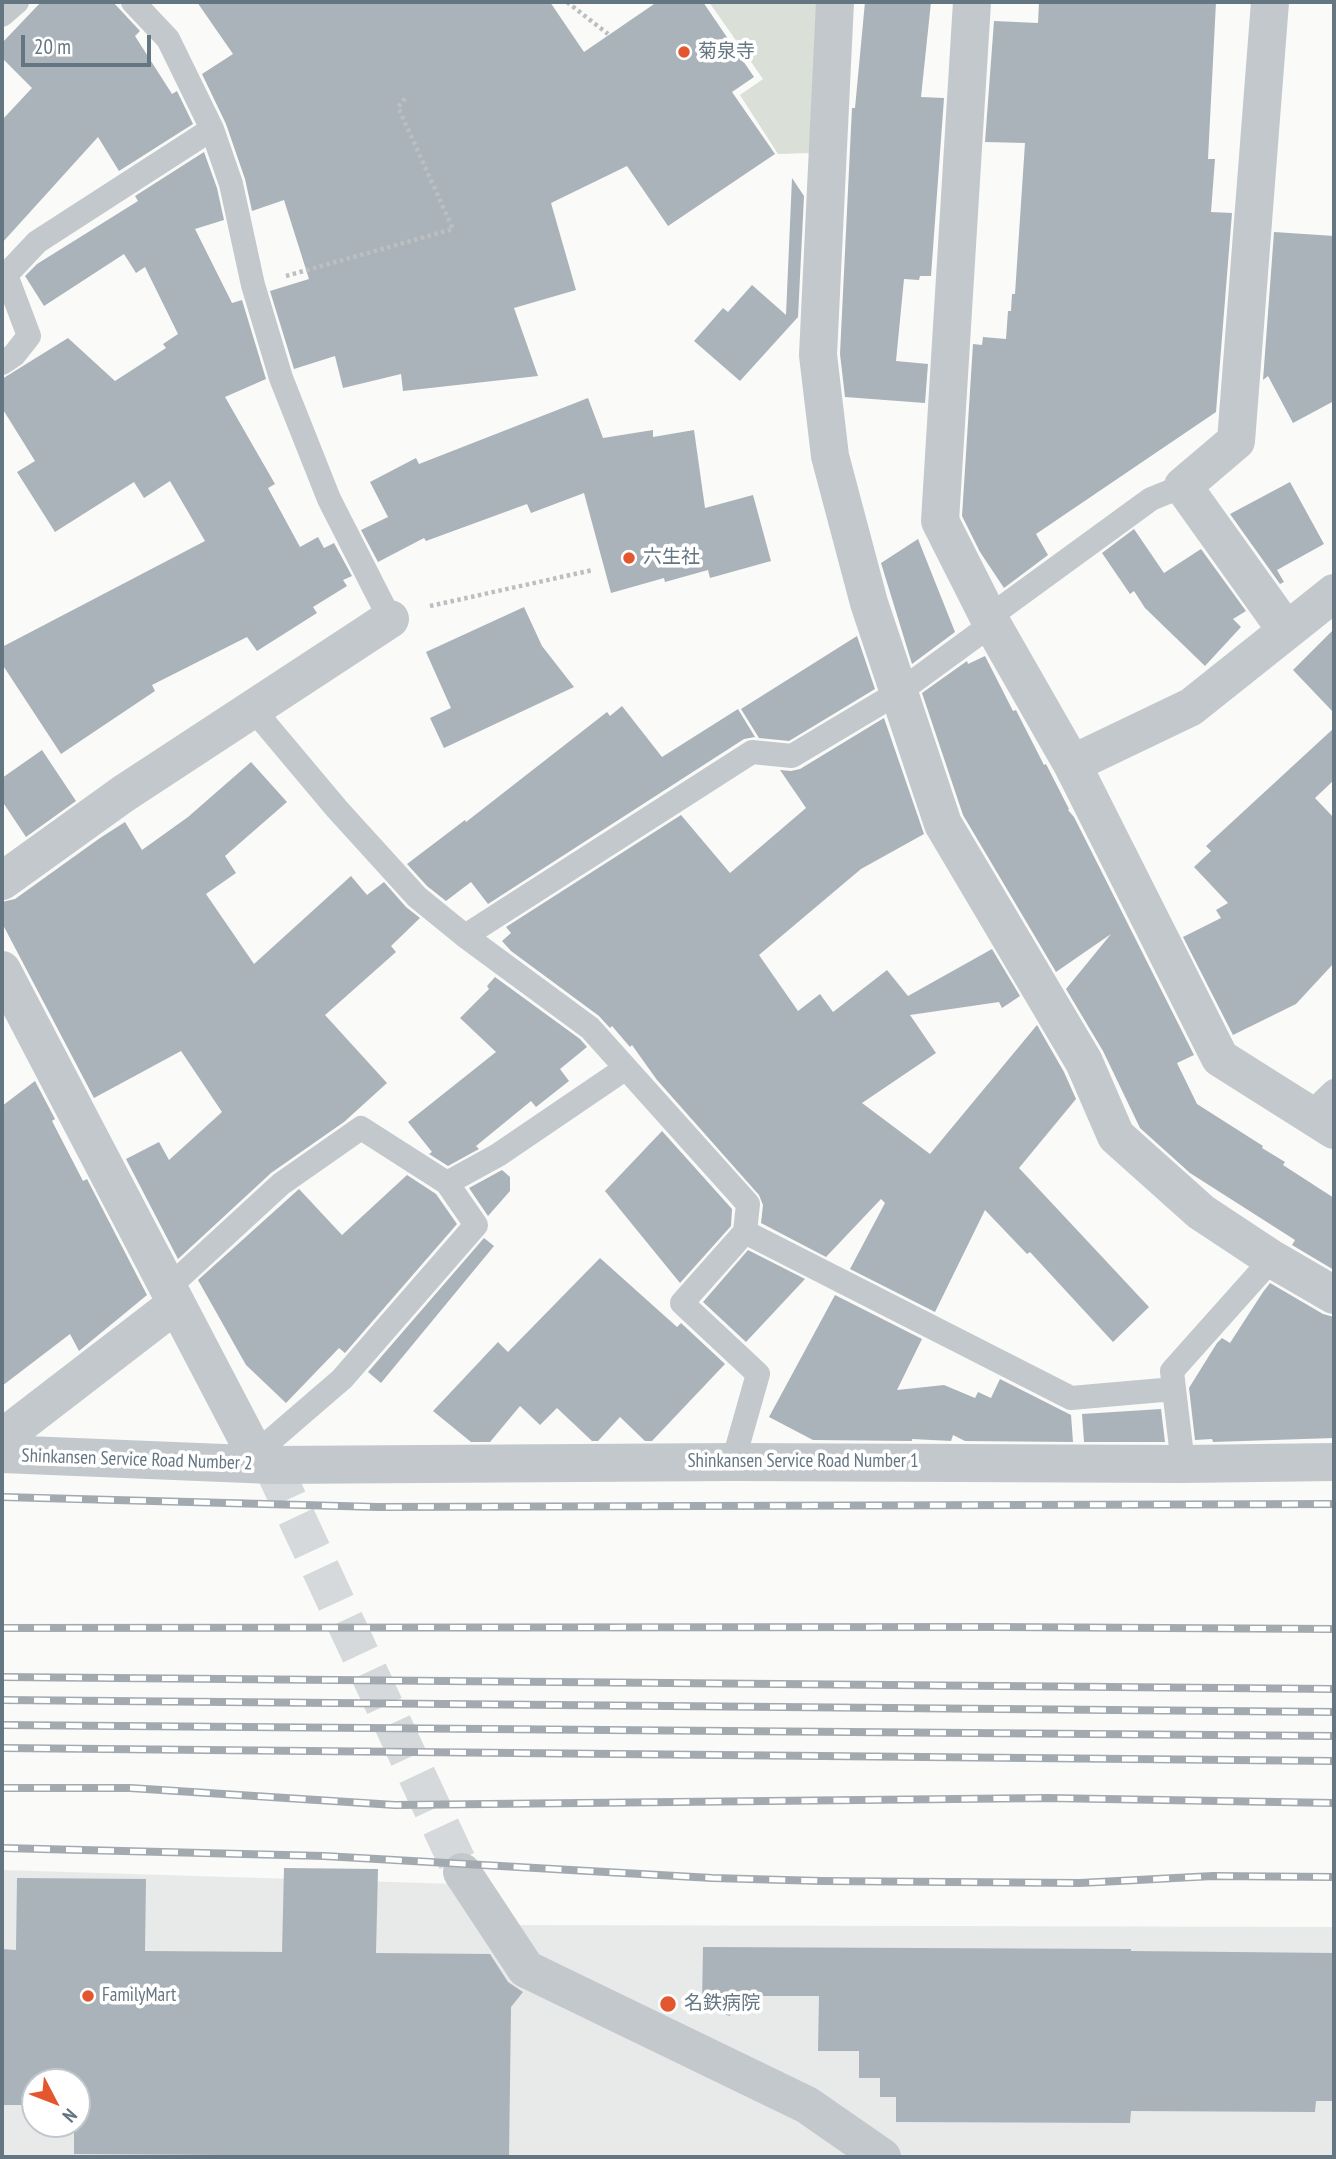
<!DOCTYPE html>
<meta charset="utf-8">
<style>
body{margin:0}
#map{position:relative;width:1336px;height:2159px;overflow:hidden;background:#fafaf8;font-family:"PT Sans Narrow",sans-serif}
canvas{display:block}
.frame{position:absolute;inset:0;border:4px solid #657683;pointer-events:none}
.north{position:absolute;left:21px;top:2068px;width:70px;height:70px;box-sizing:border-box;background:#fff;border:2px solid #c1c8cd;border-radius:50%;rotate:132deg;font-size:19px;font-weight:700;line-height:28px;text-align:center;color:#657683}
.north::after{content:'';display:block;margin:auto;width:24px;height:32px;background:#e4572e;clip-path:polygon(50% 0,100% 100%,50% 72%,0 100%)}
.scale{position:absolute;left:21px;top:35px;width:130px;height:32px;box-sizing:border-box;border:4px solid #657683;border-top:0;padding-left:9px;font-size:21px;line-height:24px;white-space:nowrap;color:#657683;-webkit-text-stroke:5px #fff;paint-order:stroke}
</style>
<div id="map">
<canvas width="1336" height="2159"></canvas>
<div class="frame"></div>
<div class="north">N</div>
<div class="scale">20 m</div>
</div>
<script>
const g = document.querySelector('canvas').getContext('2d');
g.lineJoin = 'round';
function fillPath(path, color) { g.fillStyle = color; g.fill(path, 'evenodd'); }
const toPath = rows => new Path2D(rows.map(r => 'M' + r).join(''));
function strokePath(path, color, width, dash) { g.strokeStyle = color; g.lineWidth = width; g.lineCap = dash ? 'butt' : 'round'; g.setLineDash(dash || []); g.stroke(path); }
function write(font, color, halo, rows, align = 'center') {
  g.font = font + ' "PT Sans Narrow","Noto Sans JP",sans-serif'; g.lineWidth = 7; g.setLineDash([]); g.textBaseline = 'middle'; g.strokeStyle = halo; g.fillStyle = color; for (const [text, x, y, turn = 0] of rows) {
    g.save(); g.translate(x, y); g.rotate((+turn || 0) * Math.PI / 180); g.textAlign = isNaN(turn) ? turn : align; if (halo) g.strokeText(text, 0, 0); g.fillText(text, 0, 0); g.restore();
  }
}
const built = toPath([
 [2,1870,489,1885,514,1925,1334,1927,1334,2157,2,2157],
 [35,2082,77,2082,77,2124,35,2124]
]);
const green = toPath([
 [709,2,820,2,810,153,778,154,740,95,763,79]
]);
const building = toPath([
 [41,2,113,2,140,31,135,36,172,94,177,91,193,124,119,171,98,137,2,243,2,120,32,88,2,58,2,43],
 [197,2,550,2,584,52,657,2,703,2,754,77,732,92,775,154,668,226,627,166,551,203,576,290,514,308,538,376,403,391,401,374,343,388,335,356,294,369,270,291,309,279,284,200,252,211,245,179,226,124,202,74,233,54],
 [865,2,931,2,921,97,944,98,931,276,920,276,919,280,904,279,896,361,928,364,925,403,845,397,840,354,852,108,855,108],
 [1039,2,1216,2,1208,159,1215,159,1211,212,1232,213,1216,412,1036,534,1048,555,1004,588,980,552,962,516,973,344,982,345,983,337,1006,339,1008,311,1011,311,1012,294,1015,294,1025,143,985,142,994,21,1038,23],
 [204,152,217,188,224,220,195,229,232,303,242,300,266,379,225,397,275,484,268,488,300,547,318,537,324,548,334,543,352,576,343,580,347,586,313,607,317,613,257,651,247,637,152,685,155,691,61,754,2,664,2,647,205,541,170,481,144,498,134,482,55,532,17,472,35,461,2,408,2,379,68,338,115,381,166,348,163,344,178,334,145,267,136,273,124,254,44,306,25,276,37,264,138,201,135,196],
 [792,178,804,196,798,317,740,381,694,341,723,308,728,312,752,285,786,315],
 [1274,232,1334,236,1334,401,1293,423,1268,376,1263,380],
 [588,398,603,438,653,430,653,437,694,430,705,508,753,495,771,561,710,578,708,570,665,582,664,578,611,593,584,493,531,513,527,504,426,541,424,538,378,562,361,530,388,517,370,482,416,458,419,464],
 [1290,482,1324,544,1277,570,1284,582,1280,584,1230,514],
 [1134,529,1164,573,1201,549,1246,611,1233,619,1241,627,1205,666,1145,608,1134,591,1130,594,1102,553],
 [918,539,955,632,912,664,881,563],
 [524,607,542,646,574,687,444,748,430,718,451,708,426,652],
 [1334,629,1334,713,1293,670],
 [857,636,875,689,789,741,759,738,741,709],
 [985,656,1013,711,1016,710,1021,720,1044,765,1046,764,1069,809,1068,810,1074,817,1194,1055,1177,1063,1197,1104,1263,1146,1262,1148,1285,1162,1283,1165,1334,1198,1334,1270,1292,1245,1295,1240,1190,1173,1140,1128,1103,1051,1066,989,1111,934,1056,972,963,815,922,693,967,661,968,664],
 [622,706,662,757,738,709,755,737,744,739,488,904,471,882,446,901,427,886,407,864,465,820,466,822,607,712,610,716],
 [884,718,924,834,861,869,759,955,798,1011,820,994,833,1012,887,970,908,996,992,949,1020,996,1002,1008,999,1002,910,1015,936,1053,862,1103,930,1154,1037,1025,1064,1072,1076,1099,1019,1168,1149,1307,1113,1342,1030,1252,1027,1254,985,1210,935,1312,850,1269,885,1203,881,1199,826,1257,761,1223,763,1205,759,1195,657,1080,632,1045,630,1047,612,1026,610,1028,599,1016,511,951,502,941,511,933,506,927,681,815,730,873,806,808,780,770,791,771,800,769],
 [1334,728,1334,780,1315,798,1334,818,1334,963,1296,1004,1233,1035,1183,937,1221,918,1216,910,1228,903,1194,867,1211,851,1206,846],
 [42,750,76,801,26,837,2,801,2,778],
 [251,762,287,802,225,856,236,873,206,894,254,964,351,876,367,895,384,882,406,907,420,918,391,946,396,952,325,1015,387,1083,344,1122,271,1173,178,1259,126,1159,159,1142,169,1160,222,1112,181,1051,94,1098,2,923,2,902,15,899,100,838,125,822,142,850,188,817],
 [495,977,580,1039,587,1047,560,1069,569,1081,536,1107,531,1101,476,1146,479,1149,448,1166,429,1154,432,1152,408,1122,496,1052,460,1018,489,989,487,986],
 [35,1081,55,1119,52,1121,83,1181,87,1179,147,1295,79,1351,70,1334,2,1386,2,1106],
 [662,1131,732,1209,731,1226,680,1283,605,1191],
 [502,1170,510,1177,510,1191,488,1216,469,1188],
 [407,1175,436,1194,457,1224,345,1353,339,1348,286,1403,246,1365,198,1280,299,1189,342,1235],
 [484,1238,494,1246,381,1383,368,1372],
 [748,1250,805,1279,746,1342,703,1302],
 [600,1258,677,1327,681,1323,725,1364,652,1441,645,1441,620,1417,598,1441,592,1441,557,1408,540,1425,520,1406,490,1442,471,1442,433,1411,498,1342,508,1352],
 [1270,1283,1323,1314,1334,1317,1334,1438,1213,1442,1212,1439,1195,1440,1189,1388,1217,1343,1222,1338,1230,1343,1263,1292],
 [835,1295,922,1339,897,1390,944,1385,975,1398,978,1392,991,1398,1000,1379,1071,1415,1073,1442,965,1441,953,1435,951,1441,912,1439,912,1441,813,1440,769,1417],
 [1161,1409,1165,1442,1084,1442,1082,1414],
 [284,1868,378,1869,376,1953,490,1954,508,1982,523,1992,511,2007,509,2157,74,2154,74,2124,77,2124,77,2082,35,2082,35,2105,2,2105,2,1949,16,1950,17,1878,146,1879,145,1951,282,1952],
 [703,1947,1131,1949,1131,1951,1334,1953,1334,2101,1316,2101,1315,2112,1131,2111,1130,2123,896,2122,896,2097,880,2097,880,2078,859,2078,859,2051,818,2051,819,1996,737,1996,730,2016,702,2006]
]);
const streetTunnel = toPath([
 [272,1465,462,1872]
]);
const path = toPath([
 [567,2,608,34],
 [286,276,453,229,398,107,407,96],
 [430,606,593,570]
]);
const lane = toPath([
 [133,2,168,39,212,129,231,184,253,285,281,378,329,499,390,619],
 [2,15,17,2],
 [2,363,14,355,29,336,6,275,37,242,212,129],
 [253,709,337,809,417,897,465,936,590,1028,748,1204,745,1232,1071,1398,1174,1389,1183,1464],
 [465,936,752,752,792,756,899,692,992,624,1000,609,1151,499,1183,486],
 [1310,1114,1334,1091],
 [168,1288,281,1184,361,1128,447,1183,498,1155,626,1068],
 [1174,1389,1172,1371,1272,1259],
 [255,1454,342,1379,476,1225,447,1183],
 [733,1462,758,1374,682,1303,745,1232]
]);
const street = toPath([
 [835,2,818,355,830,456,869,603,943,824,1084,1062,1116,1136,1201,1212,1272,1259,1334,1295],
 [972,2,940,521,992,624,1072,764,1220,1058,1334,1130],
 [1270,2,1236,441,1183,486,1286,630],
 [1072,764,1191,707,1334,593],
 [2,881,123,794,390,619],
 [2,970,255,1454,272,1465],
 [2,1438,176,1304],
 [2,1454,272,1465,733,1462,1183,1464,1334,1462],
 [462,1872,526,1969,807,2105,882,2157]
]);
const rail = toPath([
 [2,1497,378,1507,1334,1504],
 [2,1628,995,1627,1334,1629],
 [2,1677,1334,1689],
 [2,1700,1334,1712],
 [2,1725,1334,1736],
 [2,1748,1334,1761],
 [2,1788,130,1788,395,1805,1048,1798,1334,1803],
 [2,1848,324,1856,712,1878,822,1881,1080,1883,1213,1876,1334,1877]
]);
const markers = [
 [684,52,7,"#e4572e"],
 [629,558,7,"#e4572e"],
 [88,1996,7,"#e4572e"],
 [668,2004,9,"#e4572e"]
];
const poiNames = [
 ["菊泉寺",698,52],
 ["六生社",643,558],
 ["FamilyMart",102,1996],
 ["名鉄病院",684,2004]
];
const streetNames = [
 ["Shinkansen Service Road Number 2",137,1460,2],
 ["Shinkansen Service Road Number 1",803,1462]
];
fillPath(built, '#e8e9e9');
fillPath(green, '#dadfd7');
fillPath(building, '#aab3b9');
strokePath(streetTunnel, '#d5d9db', 38, [38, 19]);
strokePath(path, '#bbbfc2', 4.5, [3.5, 3.5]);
strokePath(lane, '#c3c8cc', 24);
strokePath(street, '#c3c8cc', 38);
strokePath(rail, '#a2aab0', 8);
strokePath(rail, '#fff', 5, [16]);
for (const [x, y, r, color] of markers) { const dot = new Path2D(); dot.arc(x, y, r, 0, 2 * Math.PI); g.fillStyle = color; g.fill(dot); strokePath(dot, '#fff', 2.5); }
write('19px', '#657683', '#fff', poiNames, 'left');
write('19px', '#657683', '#fff', streetNames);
</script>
